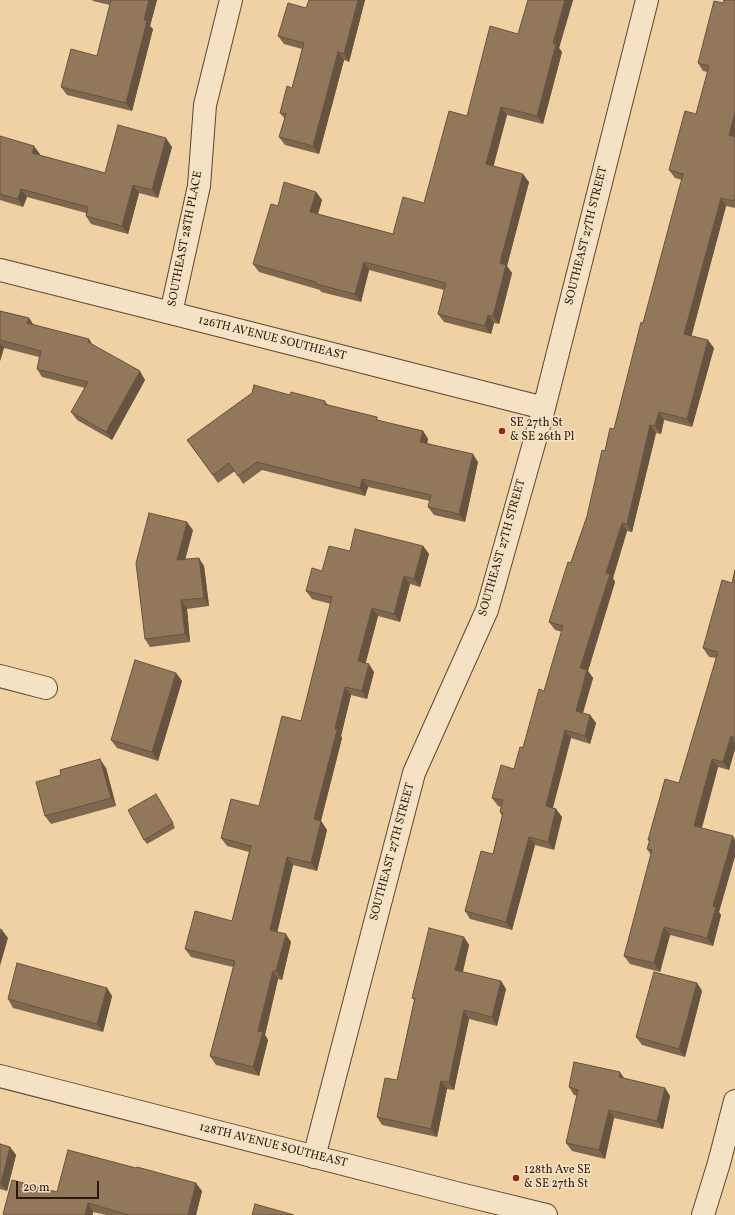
<!DOCTYPE html>
<style>
body{margin:0}
#map{position:relative;width:735px;height:1215px;overflow:hidden;background:#f0d1a3;font-family:Vollkorn,serif}
canvas{display:block}
.scale{position:absolute;left:16px;top:1181px;width:83px;height:18px;box-sizing:border-box;border:2px solid #2a170c;border-top:0;padding-left:5px;font-size:12px;line-height:14px;white-space:nowrap;color:#2a170c;-webkit-text-stroke:3px #f5e1c3;paint-order:stroke}
</style>
<div id="map">
<canvas width="735" height="1215"></canvas>
<div class="scale">20 m</div>
</div>
<script>
const g = document.querySelector('canvas').getContext('2d');
g.lineJoin = 'round';
const toPath = rows => new Path2D(rows.map(r => 'M' + r).join(''));
function strokePath(path, color, width, dash) { g.strokeStyle = color; g.lineWidth = width; g.lineCap = dash ? 'butt' : 'round'; g.setLineDash(dash || []); g.stroke(path); }
function fillPath(path, color) { g.fillStyle = color; g.fill(path, 'evenodd'); }
function write(font, color, halo, rows, align = 'center') {
  g.font = font + ' Vollkorn,serif'; g.lineWidth = 3.5; g.setLineDash([]); g.textBaseline = 'middle'; g.strokeStyle = halo; g.fillStyle = color; for (const [text, x, y, turn = 0] of rows) {
    g.save(); g.translate(x, y); g.rotate((+turn || 0) * Math.PI / 180); g.textAlign = isNaN(turn) ? turn : align; if (halo) g.strokeText(text, 0, 0); g.fillText(text, 0, 0); g.restore();
  }
}
const minor = toPath([
 [0,270,171,313,544,408],
 [171,313,199,186,205,105,231,0],
 [0,676,46,688],
 [314,1157,414,773,487,610,493,589,544,408,647,0],
 [703,1215,719,1163,735,1101]
]);
const tertiary = toPath([
 [0,1076,460,1194,546,1215]
]);
const wall = toPath([
 [92,0,157,0,150,26,153,29,132,111,67,95,61,87,97,56,110,5,93,1],
 [365,0,349,62,344,60,319,154,285,145,279,137,285,119,280,113,292,88,302,49,284,44,278,36,306,8],
 [528,0,573,0,559,48,562,52,543,124,507,115,493,166,529,182,507,266,512,273,499,324,494,323,491,334,444,322,438,314,444,290,369,270,361,302,321,292,320,290,259,272,253,264,278,206,316,192,322,200,318,214,393,234,424,203,467,116,518,34],
 [735,0,735,208,726,206,691,336,714,348,692,427,664,420,661,434,656,433,632,532,627,531,613,578,615,582,588,671,593,678,583,713,590,715,596,723,590,744,571,738,553,808,556,809,562,817,554,850,535,845,512,930,470,919,465,911,493,854,502,816,500,812,501,807,498,806,492,798,514,769,544,691,562,632,555,630,549,622,587,516,605,451,614,429,682,180,675,178,669,170,696,114,708,72,703,71,698,63,723,3],
 [0,136,40,154,39,155,105,173,172,147,158,198,139,193,128,234,91,224,86,216,86,213,27,197,23,207,0,200],
 [0,311,29,318,33,324,93,345,145,380,112,440,77,420,71,412,85,388,42,377,37,369,39,357,4,348,0,361],
 [290,395,325,401,328,405,380,421,423,431,428,439,427,443,478,462,465,522,434,515,428,507,430,501,368,487,365,496,262,470,243,484,235,471,218,483,187,440],
 [193,530,185,559,204,566,209,606,187,609,190,642,150,647,145,639],
 [423,546,429,554,420,587,410,584,400,622,378,616,365,663,374,672,367,699,351,695,341,736,342,738,321,821,327,830,317,871,293,865,277,932,291,942,282,980,278,979,265,1035,268,1040,259,1076,216,1065,210,1056,233,967,191,957,185,949,232,921,249,852,227,846,221,838,259,806,301,721,331,604,312,599,306,591,322,571,350,551],
 [735,570,735,749,729,770,718,767,702,828,735,840,735,856,719,912,721,915,713,946,670,935,660,972,630,964,624,956,651,855,647,849,649,841,648,840,679,783,716,658,709,657,703,648,732,583],
 [176,673,182,681,158,761,117,748,111,740],
 [106,768,116,806,51,824,45,816],
 [159,799,175,828,147,844,144,840],
 [464,937,469,945,463,972,501,981,506,989,497,1026,469,1019,454,1090,447,1089,437,1137,382,1125,377,1117,397,1080,414,1000,412,998],
 [697,983,702,991,685,1057,642,1045,636,1037],
 [107,988,112,996,103,1032,13,1008,8,999],
 [624,1078,665,1088,670,1096,663,1129,614,1118,605,1159,572,1151,566,1143,577,1096,574,1095,569,1087],
 [0,1144,10,1147,16,1155,7,1191,0,1189],
 [202,1191,196,1215,106,1215,93,1212,93,1215,4,1215,3,1214,57,1192]
]);
const shadedWall = toPath([
 [149,0,157,0,150,26,153,29,132,111,126,103,144,20],
 [358,0,365,0,349,62,344,54],
 [565,0,573,0,559,48,562,52,543,124,537,116,553,43],
 [338,52,344,60,319,154,313,146],
 [501,107,507,115,492,172,486,164],
 [735,113,735,142,729,135],
 [166,138,172,147,158,198,152,190],
 [34,146,40,154,37,161,32,153],
 [523,174,529,182,507,266,512,273,499,324,493,316,500,263],
 [133,185,139,193,128,234,122,226],
 [21,189,27,197,23,207,18,199],
 [316,192,322,200,316,220,310,212],
 [721,198,726,206,690,342,684,334],
 [364,262,369,270,361,302,355,294],
 [488,315,494,323,491,334,485,326],
 [29,318,34,326,27,323],
 [89,339,94,347,88,342],
 [708,340,714,348,692,427,687,419],
 [0,343,4,348,0,361],
 [140,371,145,380,112,440,106,432],
 [659,412,664,420,661,434,655,426],
 [650,425,656,433,632,532,627,524],
 [423,431,428,439,426,450,420,442],
 [473,454,478,462,465,522,459,514],
 [362,479,368,487,365,496,360,488],
 [187,522,193,530,183,568,177,560],
 [622,523,627,531,613,578,615,582,588,671,593,678,581,719,576,711,580,668,606,573],
 [423,546,429,554,420,587,414,579],
 [199,558,204,566,209,606,204,598],
 [404,576,410,584,400,622,394,614],
 [181,600,187,609,190,642,185,634],
 [372,608,378,616,364,670,358,661],
 [369,664,374,672,367,699,362,691],
 [176,673,182,681,158,761,152,752],
 [345,687,351,695,341,736,342,738,319,828,314,819],
 [590,715,596,723,590,744,585,736],
 [565,730,571,738,551,814,546,806],
 [731,736,735,743,735,749,729,770,723,762],
 [100,759,106,768,116,806,111,798],
 [712,759,718,767,700,834,694,826],
 [156,794,159,799,175,828,173,823],
 [556,809,562,817,554,850,548,842],
 [321,821,327,830,317,871,311,863],
 [733,836,735,840,735,856,719,912,721,915,713,946,707,938,713,906],
 [529,837,535,845,512,930,506,922],
 [287,857,293,865,276,938,270,930],
 [664,927,670,935,660,972,654,963],
 [2,930,8,938,0,966,0,937],
 [286,934,291,942,282,980,276,971],
 [464,937,469,945,461,978,455,970],
 [273,971,278,979,265,1035,268,1040,259,1076,253,1067,258,1031],
 [501,981,506,989,497,1026,492,1017],
 [697,983,702,991,685,1057,679,1049],
 [107,988,112,996,103,1032,97,1024],
 [464,1010,469,1019,454,1090,449,1082],
 [620,1072,626,1081,619,1077],
 [441,1081,447,1089,437,1137,431,1129],
 [665,1088,670,1096,663,1129,657,1121],
 [609,1110,614,1118,605,1159,599,1150],
 [10,1147,16,1155,7,1191,1,1183],
 [196,1183,202,1191,196,1215,188,1215],
 [88,1203,93,1212,93,1215,85,1215]
]);
const building = toPath([
 [111,0,149,0,144,20,147,21,126,103,61,87,71,49,97,56,111,0],
 [309,0,358,0,344,54,338,52,313,146,279,137,286,114,280,113,287,86,292,88,304,43,278,36,288,3,306,8,309,0],
 [528,0,565,0,553,43,556,44,537,116,501,107,486,164,523,174,500,263,506,265,493,316,488,315,485,326,438,314,446,283,364,262,355,294,316,284,316,282,253,264,271,204,278,206,284,182,316,192,310,212,393,234,403,197,424,203,449,111,467,116,490,26,518,34,528,0],
 [724,0,735,0,735,113,729,135,735,137,735,198,734,201,721,198,684,334,708,340,687,419,659,412,655,426,650,425,627,524,622,523,606,573,610,574,580,668,587,670,576,711,590,715,585,736,565,730,546,806,556,809,548,842,529,837,506,922,465,911,481,851,493,854,503,813,500,812,503,800,492,798,501,765,514,769,520,747,523,748,539,689,544,691,563,626,549,622,568,562,571,563,587,516,602,450,605,451,610,428,614,429,641,322,643,323,683,174,669,170,685,111,696,114,709,66,698,63,714,1,723,3,724,0],
 [118,125,166,138,152,190,133,185,122,226,86,216,88,207,21,189,18,199,0,194,0,136,34,146,32,153,105,173,118,125],
 [0,311,29,318,27,323,89,339,88,342,140,371,106,432,71,412,88,382,37,369,41,351,0,340,0,311],
 [254,385,290,395,291,392,325,401,324,404,377,417,377,420,423,431,420,442,473,454,459,514,428,507,431,495,362,479,360,488,257,462,238,476,229,463,213,475,187,440,252,393,254,385],
 [149,513,187,522,177,560,199,558,204,598,181,600,185,634,145,639,136,563,149,513],
 [355,529,423,546,414,579,404,576,394,614,372,608,358,661,369,664,362,691,345,687,335,729,337,730,314,819,321,821,311,863,287,857,270,930,286,934,276,971,273,971,258,1031,263,1032,253,1067,210,1056,235,961,185,949,195,911,232,921,251,846,221,838,231,799,259,806,282,716,301,721,332,597,306,591,312,568,322,571,329,546,350,551,355,529],
 [735,570,735,738,731,736,723,762,712,759,694,826,733,836,713,906,716,907,707,938,664,927,654,963,624,956,652,850,647,849,650,840,648,840,665,779,679,783,718,652,703,648,722,580,732,583,735,570],
 [135,660,176,673,152,752,111,740,135,660],
 [100,759,111,798,45,816,36,782,61,775,60,770,100,759],
 [156,794,173,823,144,840,128,810,156,794],
 [429,928,464,937,455,970,501,981,492,1017,464,1010,449,1082,441,1081,431,1129,377,1117,385,1078,397,1080,415,998,412,998,429,928],
 [0,929,2,930,0,937,0,929],
 [17,963,107,988,97,1024,8,999,17,963],
 [654,972,697,983,679,1049,636,1037,654,972],
 [574,1062,620,1072,619,1077,665,1088,657,1121,609,1110,599,1150,566,1143,578,1090,569,1087,574,1062],
 [0,1144,10,1147,1,1183,0,1182,0,1144],
 [68,1150,136,1168,137,1167,196,1183,188,1215,129,1215,88,1203,85,1215,7,1215,3,1214,12,1180,57,1192,68,1150],
 [255,1204,294,1215,252,1215,255,1204]
]);
const markers = [
 [502,431,4,"#8f2418"],
 [516,1178,4,"#8f2418"]
];
const streetNames = [
 ["SOUTHEAST 27TH STREET",587,236,-76],
 ["SOUTHEAST 28TH PLACE",186,239,-79],
 ["126TH AVENUE SOUTHEAST",272,339,14],
 ["SOUTHEAST 27TH STREET",503,548,-74],
 ["SOUTHEAST 27TH STREET",393,852,-75],
 ["128TH AVENUE SOUTHEAST",273,1146,14]
];
const poiNames = [
 ["SE 27th St",510,424],
 ["& SE 26th Pl",510,438],
 ["128th Ave SE",524,1171],
 ["& SE 27th St",524,1185]
];
strokePath(minor, '#5c4632', 24);
strokePath(tertiary, '#5c4632', 24);
strokePath(minor, '#f5e1c3', 22);
strokePath(tertiary, '#f5e1c3', 22);
fillPath(wall, '#7d674e');
fillPath(shadedWall, '#665440');
fillPath(building, '#91785b');
strokePath(building, '#665440', 1);
for (const [x, y, r, color] of markers) { const dot = new Path2D(); dot.arc(x, y, r, 0, 2 * Math.PI); g.fillStyle = color; g.fill(dot); strokePath(dot, '#f5e1c3', 1.5); }
write('12px', '#2a170c', '#f5e1c3', streetNames);
write('12px', '#2a170c', '#f5e1c3', poiNames, 'left');
</script>
